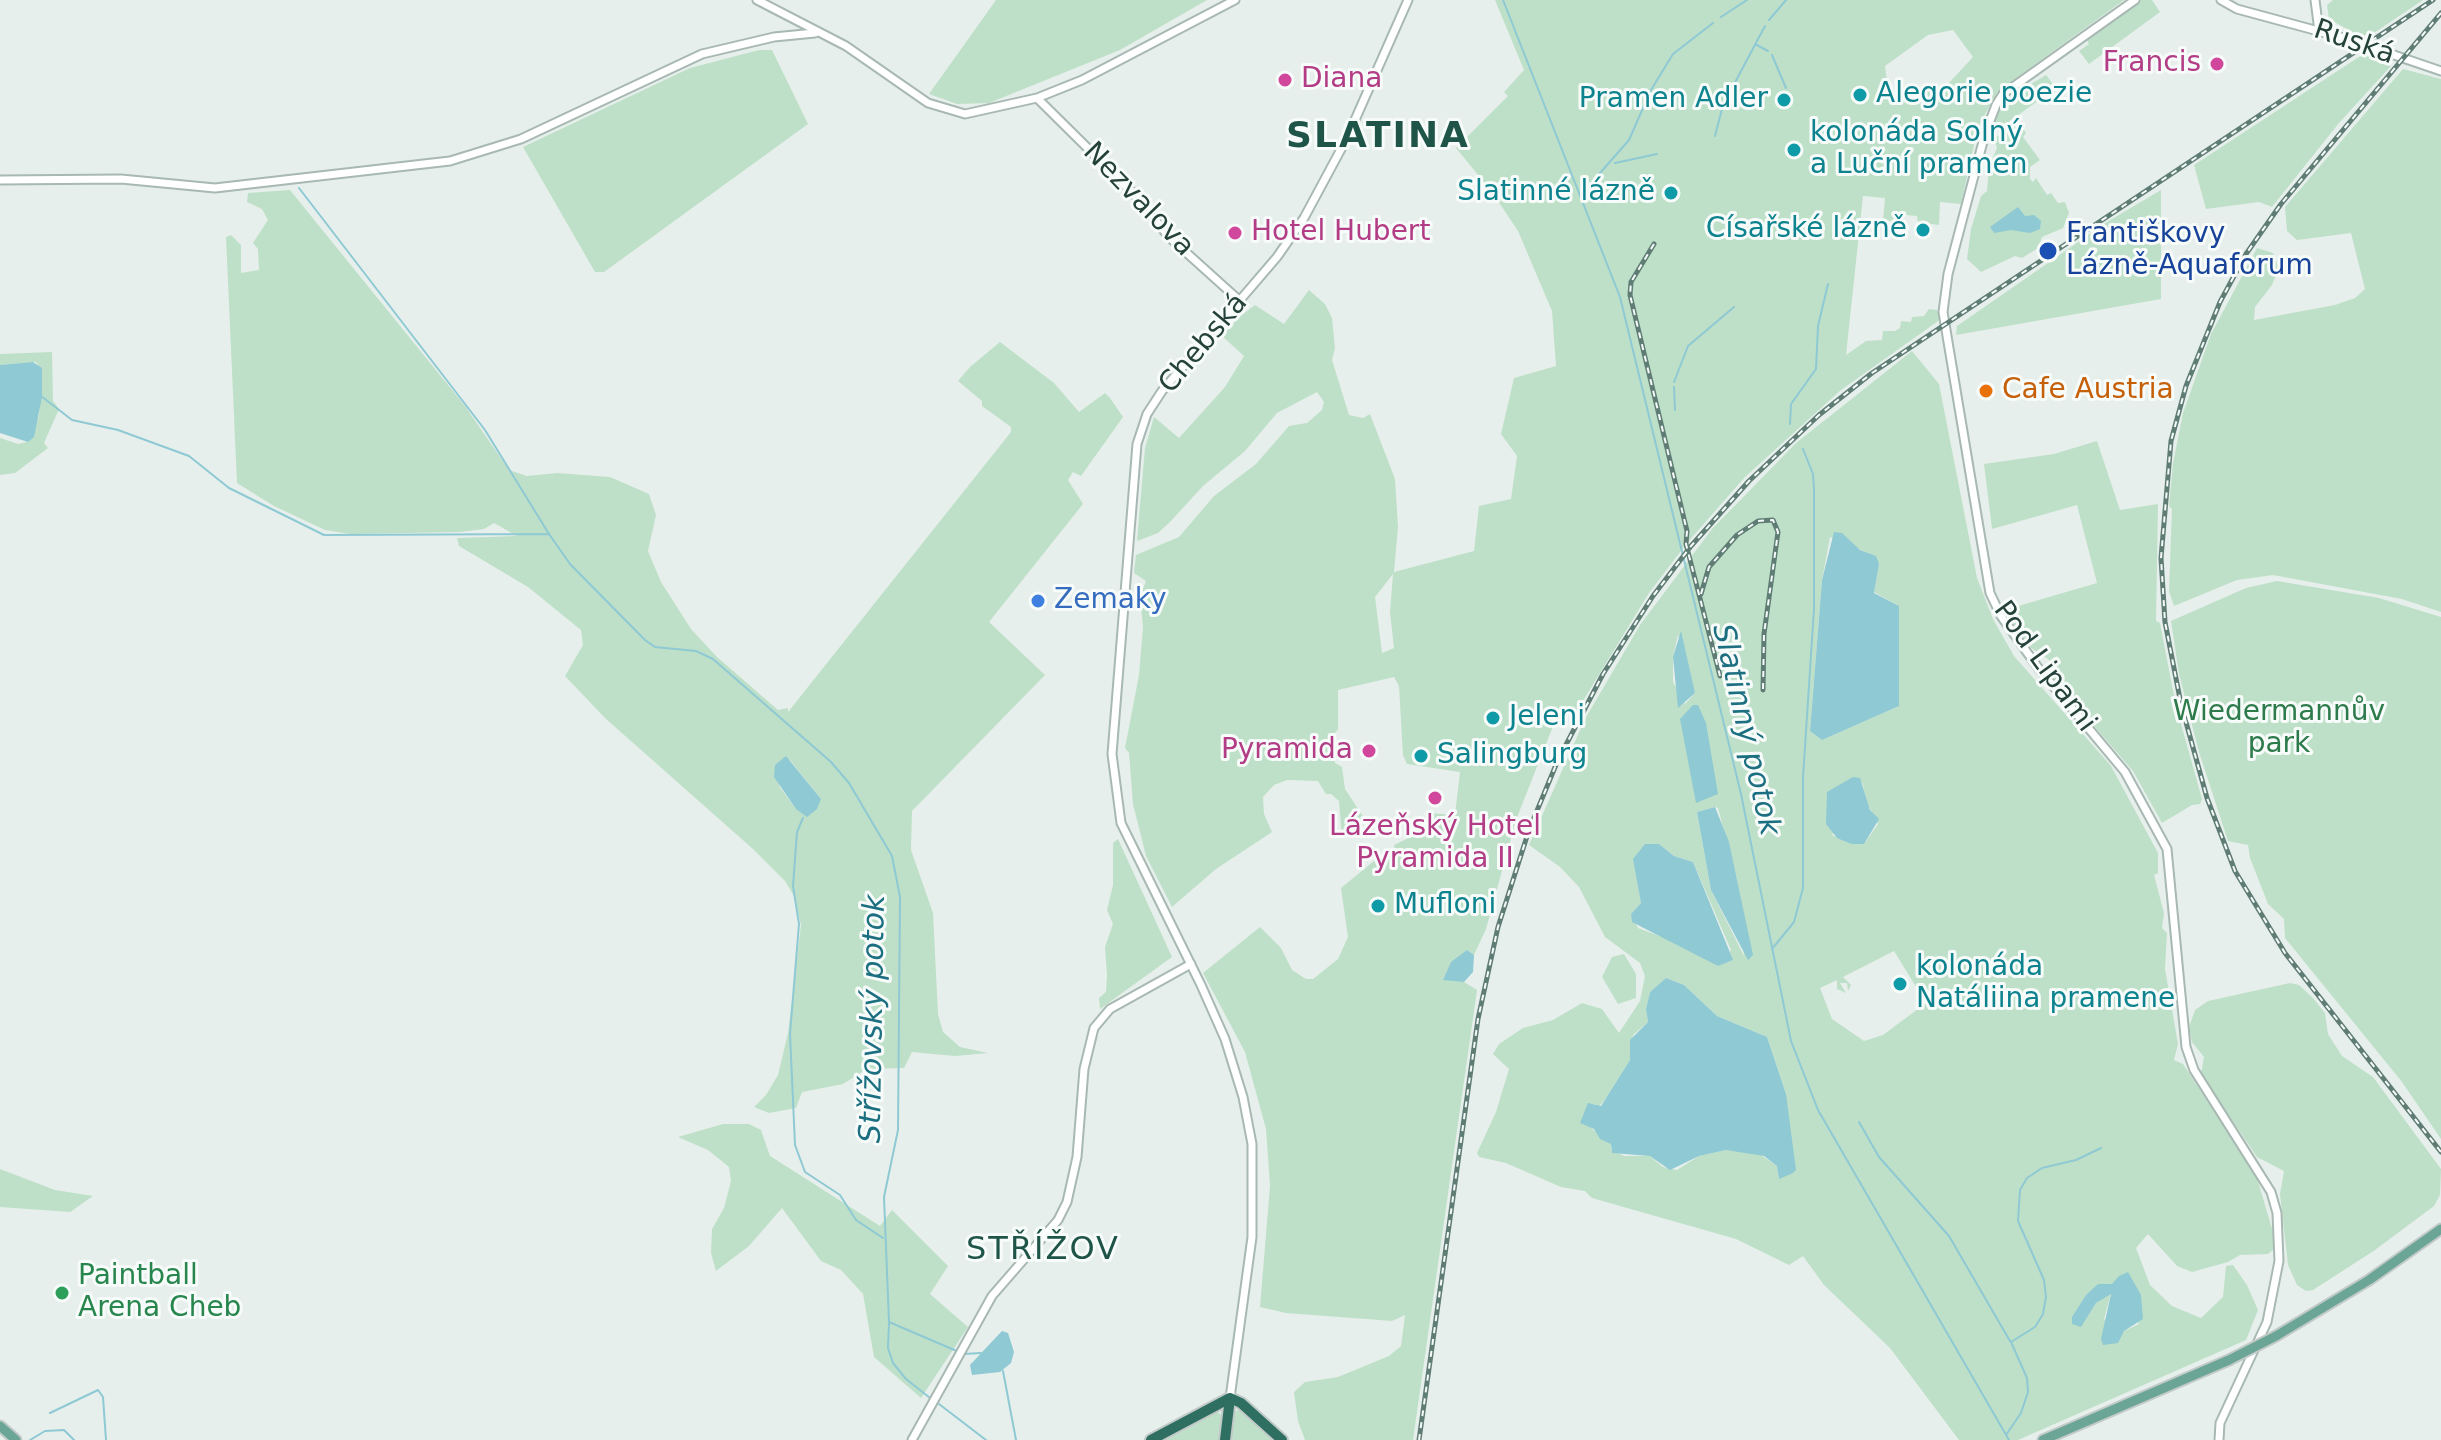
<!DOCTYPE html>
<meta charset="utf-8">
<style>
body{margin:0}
canvas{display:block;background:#e6efeb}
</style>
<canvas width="2441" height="1440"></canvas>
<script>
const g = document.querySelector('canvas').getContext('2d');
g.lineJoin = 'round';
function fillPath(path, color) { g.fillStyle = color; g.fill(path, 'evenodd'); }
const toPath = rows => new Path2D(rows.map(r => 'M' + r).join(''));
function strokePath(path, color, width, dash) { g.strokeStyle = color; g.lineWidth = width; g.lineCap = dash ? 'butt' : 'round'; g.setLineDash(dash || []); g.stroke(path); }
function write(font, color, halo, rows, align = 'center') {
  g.font = font + ' "DejaVu Sans",sans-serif'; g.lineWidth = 6; g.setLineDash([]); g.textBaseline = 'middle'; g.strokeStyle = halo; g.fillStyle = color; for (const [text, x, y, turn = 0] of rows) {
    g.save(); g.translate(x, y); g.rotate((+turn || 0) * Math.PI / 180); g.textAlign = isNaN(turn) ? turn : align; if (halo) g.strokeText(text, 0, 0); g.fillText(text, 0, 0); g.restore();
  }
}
const green = toPath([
 [996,0,1207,0,1120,50,989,103,957,104,929,94],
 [1495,0,2124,0,1998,91,1978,127,1961,204,1940,202,1939,225,1918,222,1917,216,1906,215,1902,222,1883,220,1885,198,1863,196,1846,355,1866,341,1882,340,1883,331,1895,331,1900,328,1901,321,1911,322,1912,317,1924,316,1929,309,1937,310,1941,319,1841,390,1745,477,1687,543,1649,593,1575,714,1561,706,1516,820,1486,929,1474,955,1467,950,1443,979,1464,982,1477,990,1413,1440,1305,1440,1298,1421,1294,1392,1305,1382,1338,1377,1389,1356,1401,1346,1405,1315,1392,1321,1286,1313,1260,1307,1270,1186,1266,1129,1245,1052,1203,973,1260,927,1281,948,1292,970,1306,979,1313,979,1338,959,1348,937,1341,888,1380,856,1395,849,1394,845,1419,833,1420,822,1428,813,1455,815,1460,772,1407,764,1403,755,1399,686,1394,677,1338,690,1338,729,1330,739,1335,763,1342,767,1345,789,1366,821,1342,838,1339,801,1331,794,1326,794,1318,781,1287,780,1274,785,1263,797,1264,814,1272,832,1216,869,1172,907,1146,856,1133,804,1129,753,1125,748,1139,675,1143,627,1140,597,1146,581,1134,573,1136,555,1179,537,1214,496,1256,464,1289,426,1307,423,1322,410,1324,402,1317,392,1277,413,1245,451,1203,486,1170,522,1158,533,1137,541,1145,448,1154,417,1179,438,1225,387,1244,356,1222,336,1238,318,1255,305,1284,324,1309,290,1325,304,1332,318,1335,348,1332,360,1349,415,1363,418,1370,414,1395,479,1398,527,1394,572,1474,551,1479,506,1511,499,1517,456,1501,434,1514,378,1556,366,1552,311,1518,231,1492,192,1456,148,1508,96,1504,92,1524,70],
 [1953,30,1973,57,1948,84,1895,99,1888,89,1885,66,1928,35],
 [1393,574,1390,612,1394,648,1382,653,1375,597],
 [2141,0,2152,0,2160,12,2089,64,2079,51,2089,44,2087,40],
 [2333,0,2423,0,2365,39,2329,19,2327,5],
 [759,50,772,50,808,124,604,272,595,272,523,147,690,68],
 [2368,51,2391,66,2339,123,2272,207,2259,202,2206,209,2194,165],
 [2403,69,2441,79,2441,612,2402,599,2273,575,2237,580,2174,606,2169,591,2172,509,2169,506,2173,463,2183,413,2211,334,2257,248,2273,253,2279,268,2272,285,2255,307,2254,320,2335,305,2355,298,2365,289,2351,233,2297,240,2287,231,2285,207],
 [2046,75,2056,88,2000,128,1995,127,1993,120,2004,100],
 [2018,122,2026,133,2023,137,2040,160,2030,167,2030,179,2033,182,2036,178,2047,195,2051,193,2058,203,2065,202,2069,213,2063,228,2042,237,2038,248,2022,258,2015,256,1981,272,1967,259,1971,229,1981,196,1987,191,1989,167,1997,148,1994,139,1999,135,2006,137,2003,132],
 [290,190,465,406,509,470,527,476,557,473,610,477,649,494,656,515,648,551,661,582,691,629,717,657,778,710,788,708,788,712,1011,432,1011,427,982,406,982,401,958,381,970,367,1000,342,1054,383,1079,412,1105,393,1110,398,1123,417,1081,476,1073,472,1068,480,1083,504,989,622,1045,675,912,811,911,850,933,913,938,1014,943,1032,960,1047,988,1053,955,1056,912,1052,904,1068,867,1069,843,1084,802,1092,796,1108,769,1113,754,1107,766,1095,778,1075,788,1033,801,925,794,896,785,881,753,849,606,719,565,676,583,645,581,630,528,587,459,546,457,538,517,536,494,523,484,529,460,532,350,534,325,530,274,506,237,483,226,237,231,235,241,245,241,273,259,270,258,249,253,243,268,220,262,209,247,202,248,193],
 [790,760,821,799,796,809,779,786],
 [2161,190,2161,299,1956,335,1957,326,2107,222],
 [1912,351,1939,384,1977,578,1993,619,2014,656,2111,766,2158,853,2158,873,2154,875,2164,913,2162,928,2167,933,2165,969,2178,1044,2174,1060,2183,1064,2257,1178,2273,1232,2273,1250,2268,1254,2240,1255,2228,1262,2192,1272,2177,1266,2148,1234,2136,1248,2150,1285,2172,1306,2201,1318,2223,1297,2226,1266,2233,1265,2247,1285,2258,1310,2246,1340,2018,1440,1959,1440,1890,1348,1824,1285,1803,1256,1789,1265,1736,1239,1592,1198,1585,1191,1561,1187,1506,1163,1479,1157,1477,1153,1496,1112,1509,1069,1493,1054,1499,1044,1523,1028,1553,1020,1582,1003,1602,1009,1619,1033,1640,1001,1645,976,1640,963,1605,937,1579,887,1560,867,1529,845,1585,719,1640,625,1712,529,1796,443],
 [1830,537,1875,556,1879,564,1874,592,1899,606,1899,706,1822,740,1810,731,1822,580],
 [1678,635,1695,693,1685,704,1673,682,1673,657],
 [1862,782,1868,805,1878,824,1864,844,1851,844,1832,835],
 [1715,807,1718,808,1737,880,1744,956,1711,890,1697,812],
 [1659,844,1674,856,1693,862,1731,950,1718,966,1684,945,1638,928,1631,914,1641,903,1634,859],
 [1894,951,1926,1003,1883,1035,1864,1041,1832,1019,1820,988,1837,980,1837,989,1846,993,1840,983,1847,983,1848,991,1851,985,1843,977],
 [1666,978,1684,985,1717,1016,1767,1037,1786,1094,1779,1179,1777,1166,1758,1153,1726,1150,1699,1156,1677,1170,1663,1167,1650,1156,1624,1156,1611,1150,1611,1144,1590,1127,1594,1103,1598,1108,1606,1098,1630,1060,1633,1035,1648,1022,1646,1009,1650,992],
 [2098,1284,2113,1284,2139,1324,2124,1331,2120,1337,2104,1319,2111,1293,2096,1303,2081,1326],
 [52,352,53,401,59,409,44,443,48,448,15,473,0,475,0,438,18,444,27,442,39,416,42,371,36,362,0,365,0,354],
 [2097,441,2120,510,2158,504,2156,621,2160,623,2176,706,2202,799,2200,804,2192,805,2162,823,2133,771,2054,680,2052,662,2030,647,2010,623,2008,609,2097,583,2077,505,1992,529,1984,464,2054,454],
 [2277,581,2379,598,2441,617,2441,1139,2402,1082,2285,938,2284,919,2268,904,2250,858,2248,845,2228,841,2199,752,2179,674,2171,621,2246,588],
 [1118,839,1172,957,1100,1009,1099,998,1106,992,1107,975,1105,947,1113,924,1107,910,1113,885,1113,843],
 [1624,954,1636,974,1636,998,1618,1004,1602,977,1612,957],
 [2290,983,2299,985,2313,998,2325,1013,2328,1034,2342,1056,2373,1077,2441,1169,2440,1195,2434,1206,2375,1250,2313,1290,2306,1291,2297,1285,2288,1265,2280,1194,2284,1171,2257,1157,2201,1074,2204,1057,2192,1042,2189,1027,2195,1010,2208,1001],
 [723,1124,749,1124,761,1130,770,1156,880,1226,892,1210,948,1266,930,1294,968,1327,921,1398,874,1357,863,1294,841,1270,821,1261,782,1208,749,1246,716,1271,711,1253,712,1229,724,1208,731,1181,729,1167,708,1150,678,1137],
 [0,1169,55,1190,93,1196,70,1212,0,1207],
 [1240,1409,1245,1412,1274,1440,1230,1440,1233,1413],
 [1218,1412,1223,1417,1220,1440,1166,1440]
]);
const water = toPath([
 [2018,207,2025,216,2034,215,2041,221,2040,229,2030,233,2011,230,1994,233,1990,227],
 [33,362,42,368,42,397,34,437,28,442,0,433,0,365],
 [1834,532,1842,533,1860,550,1876,556,1879,564,1874,593,1899,606,1899,706,1822,740,1810,731,1822,580],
 [1681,631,1695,693,1678,708,1673,657],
 [1693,705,1698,705,1706,723,1718,794,1696,803,1680,719],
 [786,756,821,799,817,809,807,817,796,809,774,777,775,765],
 [1853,777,1860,778,1870,810,1879,819,1864,844,1851,844,1837,838,1826,824,1827,792],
 [1715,807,1729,842,1737,880,1753,955,1748,960,1711,890,1697,812],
 [1645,844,1659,844,1674,856,1693,862,1733,960,1718,966,1632,922,1631,914,1641,903,1633,859],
 [1467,950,1474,955,1473,972,1464,982,1443,980,1451,962],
 [1666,978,1684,985,1717,1016,1767,1037,1786,1094,1796,1170,1793,1173,1779,1179,1777,1166,1764,1156,1726,1150,1699,1156,1670,1170,1650,1156,1612,1153,1611,1144,1600,1139,1594,1129,1580,1123,1588,1103,1601,1106,1630,1060,1630,1040,1648,1022,1646,1009,1650,992],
 [2128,1272,2141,1295,2143,1319,2124,1331,2118,1343,2103,1345,2101,1339,2111,1294,2096,1303,2081,1327,2072,1324,2072,1317,2086,1295,2098,1284,2112,1284,2119,1276],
 [1002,1331,1008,1333,1014,1352,1011,1363,1000,1372,972,1375,970,1365]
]);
const stream = toPath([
 [1503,0,1620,297,1741,794,1791,1041,1818,1110,2009,1440],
 [1721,17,1747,0],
 [1769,20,1786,0],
 [1755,44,1768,51],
 [1772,55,1786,88],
 [1715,136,1723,105,1765,26],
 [1615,163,1657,154],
 [1593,181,1629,140,1651,90,1673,54,1713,23],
 [299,188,485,430,549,534],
 [1674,382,1688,346,1734,307],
 [1674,387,1675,410],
 [41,396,72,420,118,430,189,456,229,488,324,535,549,534,570,564,645,640,655,647,696,651,713,659,831,762,849,783,892,856,900,897,898,1130,884,1197,889,1322,959,1352],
 [1790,424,1791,404,1816,369,1818,326,1828,284],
 [803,818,797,832,793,886,799,924,790,1034,795,1145,805,1172,840,1195,856,1220,883,1238],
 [1772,949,1794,922,1803,888,1803,777,1814,609,1814,490,1813,474,1803,449],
 [1859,1122,1879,1157,1949,1236,2010,1341],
 [889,1323,888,1348,893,1363,906,1379,930,1398],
 [964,1354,981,1353],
 [1003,1371,1016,1440],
 [939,1404,986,1440],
 [50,1413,98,1390,103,1397,106,1440],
 [2006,1435,2021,1413,2028,1392,2027,1378,2011,1342,2035,1327,2043,1314,2046,1297,2044,1280,2018,1221,2020,1190,2027,1178,2042,1168,2076,1160,2101,1148],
 [30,1440,45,1431,64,1430,74,1440]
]);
const minor = toPath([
 [757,0,846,46,928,103,965,114,1037,98,1082,80,1235,0],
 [2135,0,2003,94,1996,105,1985,134,1948,274,1943,312,1990,593,2001,616,2039,669,2125,772,2167,849,2186,1047,2194,1070,2271,1192,2277,1213,2279,1261,2267,1322,2220,1423,2219,1440],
 [2221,0,2237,9,2344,38,2441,71],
 [2315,0,2319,31],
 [1037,98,1134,194,1169,237,1240,301],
 [0,180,121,179,215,188,450,161,521,139,702,54,774,37,815,33],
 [1230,1398,1252,1237,1252,1144,1243,1097,1225,1039,1201,985,1121,823,1112,754,1137,444,1147,414,1162,391,1277,257,1304,218,1347,138,1408,0],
 [912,1440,992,1296,1058,1220,1067,1202,1077,1157,1084,1069,1094,1028,1110,1009,1191,964]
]);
const major = toPath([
 [2276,1336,2369,1280,2441,1229],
 [0,1426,16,1440],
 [2043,1440,2229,1360]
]);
const highway = toPath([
 [1230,1398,1241,1403,1282,1440],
 [1151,1440,1230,1398],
 [1225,1440,1230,1398]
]);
const rail = toPath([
 [2441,13,2281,204,2246,254,2220,302,2186,386,2171,441,2161,558,2165,622,2181,704,2207,798,2235,871,2285,953,2441,1152],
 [1654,244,1631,282,1630,295,1687,531,1686,544,1720,676],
 [1701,594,1709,567,1737,535,1758,521,1773,520,1778,532,1764,634,1763,690],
 [1419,1440,1478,1019,1498,927,1529,830,1558,760,1603,674,1653,596,1691,546,1749,481,1819,415,1872,373,2433,0]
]);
const majorBridge = toPath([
 [2229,1360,2276,1336]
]);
const markers = [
 [2217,64,8,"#d1479c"],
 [1285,80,8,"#d1479c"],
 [1860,95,8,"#0f9aa8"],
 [1784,100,8,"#0f9aa8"],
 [1794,150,8,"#0f9aa8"],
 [1671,193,8,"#0f9aa8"],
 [1923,230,8,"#0f9aa8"],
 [1235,233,8,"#d1479c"],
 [2048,251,10,"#1a4fb4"],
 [1986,391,8,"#e8710a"],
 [1038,601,8,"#3f7fe0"],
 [1493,718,8,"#0f9aa8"],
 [1369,751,8,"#d1479c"],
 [1421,756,8,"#0f9aa8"],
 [1435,798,8,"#d1479c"],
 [1378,906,8,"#0f9aa8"],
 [1900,984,8,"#0f9aa8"],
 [62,1293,8,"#2e9e5b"]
];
const streetNames = [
 ["Ruská",2354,43,19],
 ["Nezvalova",1138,200,46],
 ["Chebská",1204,344,-50],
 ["Pod Lipami",2044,667,54]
];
const hotelNames = [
 ["Francis",2201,64],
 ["Diana",1301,80,"left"],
 ["Hotel Hubert",1251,233,"left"],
 ["Pyramida",1353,751],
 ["Lázeňský Hotel",1435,828,"center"],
 ["Pyramida II",1435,860,"center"]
];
const cultureNames = [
 ["Alegorie poezie",1876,95],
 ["Pramen Adler",1768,100,"right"],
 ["kolonáda Solný",1810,134],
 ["a Luční pramen",1810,166],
 ["Slatinné lázně",1655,193,"right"],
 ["Císařské lázně",1907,230,"right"],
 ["Jeleni",1509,718],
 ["Salingburg",1437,756],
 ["Mufloni",1394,906],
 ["kolonáda",1916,968],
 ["Natáliina pramene",1916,1000]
];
const transitNames = [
 ["Františkovy",2066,235],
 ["Lázně-Aquaforum",2066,267]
];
const foodNames = [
 ["Cafe Austria",2002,391]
];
const shopNames = [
 ["Zemaky",1054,601]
];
const parkNames = [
 ["Wiedermannův",2279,713],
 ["park",2279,745]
];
const leisureNames = [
 ["Paintball",78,1277],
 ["Arena Cheb",78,1309]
];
const waterNames = [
 ["Slatinný potok",1745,730,77],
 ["Střížovský potok",874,1019,-89]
];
const quarterNames = [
 ["STŘÍŽOV",1043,1251]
];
const districtNames = [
 ["SLATINA",1378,138]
];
fillPath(green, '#bfe0c8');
fillPath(water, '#8ec9d4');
strokePath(stream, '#8ec9d4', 2);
strokePath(minor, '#a8b8b2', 11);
strokePath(major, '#c2cac8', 13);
strokePath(highway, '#c2cac8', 14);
strokePath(minor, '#fff', 7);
strokePath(major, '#6aa596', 9);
strokePath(highway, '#2f6f62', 10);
strokePath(rail, '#5f7d75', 5);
strokePath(rail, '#f7fbf9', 2, [6]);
strokePath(majorBridge, '#c2cac8', 13, []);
strokePath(majorBridge, '#6aa596', 9);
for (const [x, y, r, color] of markers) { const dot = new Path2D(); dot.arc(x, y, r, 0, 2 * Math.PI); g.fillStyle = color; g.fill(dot); strokePath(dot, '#f7fbf9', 3); }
write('28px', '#24423a', '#f7fbf9', streetNames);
write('28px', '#b23c85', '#f7fbf9', hotelNames, 'right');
write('28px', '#0d838f', '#f7fbf9', cultureNames, 'left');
write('28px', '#164399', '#f7fbf9', transitNames, 'left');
write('28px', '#c56008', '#f7fbf9', foodNames, 'left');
write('28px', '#366cbe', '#f7fbf9', shopNames, 'left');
write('28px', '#2d7a4b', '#f7fbf9', parkNames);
write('28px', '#27864d', '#f7fbf9', leisureNames, 'left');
write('italic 30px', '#1c6f80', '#f7fbf9', waterNames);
g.letterSpacing = '2px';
write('32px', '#1f5548', '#f7fbf9', quarterNames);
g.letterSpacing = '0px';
g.letterSpacing = '2px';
write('bold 36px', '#1f5548', '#f7fbf9', districtNames);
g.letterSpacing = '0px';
</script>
